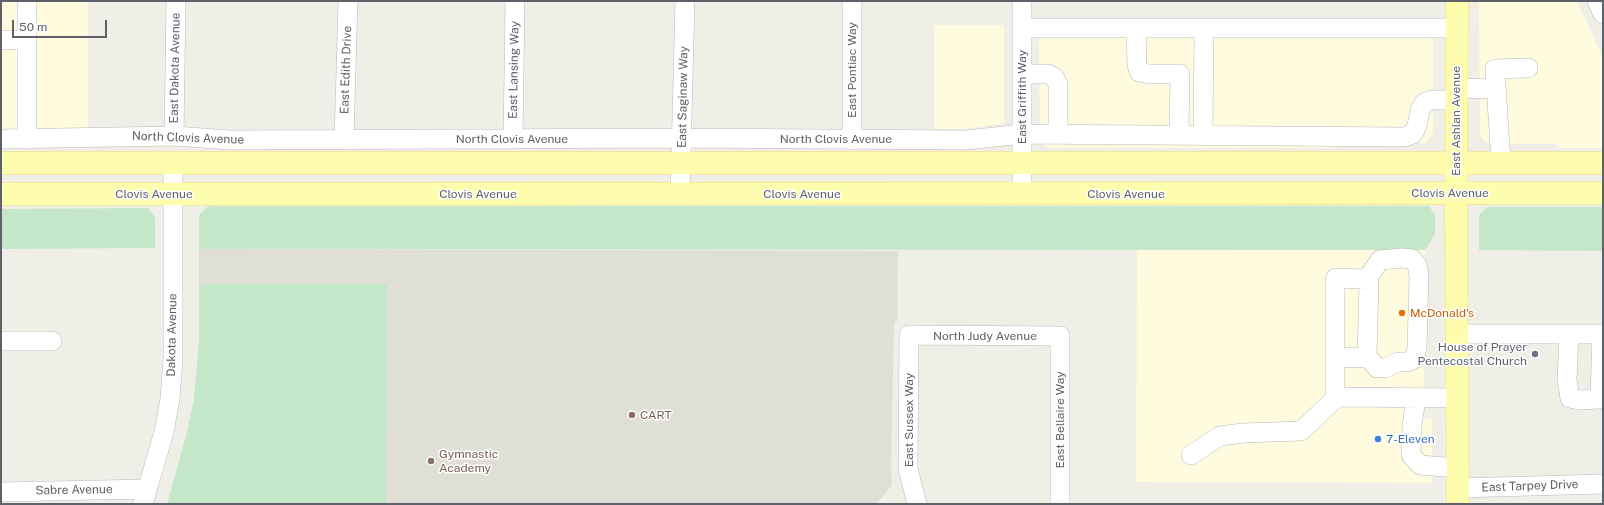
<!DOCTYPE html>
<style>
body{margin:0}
#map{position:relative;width:1604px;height:505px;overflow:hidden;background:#f0efe7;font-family:"Public Sans",sans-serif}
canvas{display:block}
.frame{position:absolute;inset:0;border:2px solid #5e6167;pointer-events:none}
.scale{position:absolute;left:12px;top:20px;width:95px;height:18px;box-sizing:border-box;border:2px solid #5e6167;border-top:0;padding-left:5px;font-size:12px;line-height:14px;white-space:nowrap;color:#5e6167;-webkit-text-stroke:3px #fff;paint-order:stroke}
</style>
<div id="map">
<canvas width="1604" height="505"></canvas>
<div class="frame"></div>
<div class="scale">50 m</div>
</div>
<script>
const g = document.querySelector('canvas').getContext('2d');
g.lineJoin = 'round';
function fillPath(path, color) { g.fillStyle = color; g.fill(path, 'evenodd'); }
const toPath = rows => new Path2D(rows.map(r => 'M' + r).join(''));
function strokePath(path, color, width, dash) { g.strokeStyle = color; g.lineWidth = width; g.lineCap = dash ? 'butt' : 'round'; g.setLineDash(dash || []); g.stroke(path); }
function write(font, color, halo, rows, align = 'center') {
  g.font = font + ' "Public Sans",sans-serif'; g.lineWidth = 3; g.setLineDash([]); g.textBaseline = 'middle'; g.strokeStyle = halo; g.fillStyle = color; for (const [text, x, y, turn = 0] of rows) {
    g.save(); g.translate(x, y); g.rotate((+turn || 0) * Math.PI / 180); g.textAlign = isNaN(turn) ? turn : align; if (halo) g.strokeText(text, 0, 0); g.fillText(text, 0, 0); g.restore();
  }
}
const commercial = toPath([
 [1,1,88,1,88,129,1,129],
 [1479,1,1577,1,1603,58,1603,148,1561,148,1557,144,1491,144,1483,141,1480,134],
 [934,25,1004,25,1004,123,963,129,934,129],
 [1433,36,1433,133,1426,143,1355,144,1332,148,1051,148,1046,147,1040,142,1039,37],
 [1137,250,1425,250,1424,419,1432,419,1432,483,1136,482]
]);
const education = toPath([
 [199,249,898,251,897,319,894,323,891,465,892,485,876,504,386,504,387,284,199,284]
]);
const green = toPath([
 [208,206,1429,206,1435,215,1435,234,1425,250,199,249,199,215],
 [1487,207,1603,207,1603,251,1479,250,1479,215],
 [148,208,155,217,155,248,1,249,1,209],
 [199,284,387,284,386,504,167,504,187,432,194,399,199,340]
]);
const minor = toPath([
 [1022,1,1022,194],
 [1597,1,1603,14],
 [1022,28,1457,28],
 [1136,28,1137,65,1139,72,1149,74,1180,74,1179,135],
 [1,40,27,40],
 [1022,74,1048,74,1054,77,1058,84,1058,134],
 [1457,88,1495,89],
 [1203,135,1204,28],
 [174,136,176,1],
 [1,139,174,136,230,140,682,138,967,140,1022,134,1404,137,1413,134,1417,126,1420,110,1424,103,1431,100,1457,100],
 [27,139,27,1],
 [513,139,515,1],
 [344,140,348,1],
 [852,140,852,1],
 [1501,163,1495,69,1528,68],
 [680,194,685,1],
 [1367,279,1380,260,1402,258,1412,259,1417,265,1419,276,1417,348,1414,359,1407,362,1398,362,1385,368,1377,368,1367,356],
 [1457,334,1603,334],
 [1569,334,1567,380,1570,398,1579,400,1600,399,1602,334],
 [1,341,52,341],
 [1335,357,1365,358,1367,356,1369,281,1367,279,1336,278,1335,280,1335,395,1337,397,1457,398],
 [1416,398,1412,426,1411,455,1420,465,1458,468],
 [1191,455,1220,436,1243,433,1301,431,1337,397],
 [1458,488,1603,484],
 [1,492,147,489],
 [143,504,164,432,170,399,173,359,173,163],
 [917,504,908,469,909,335,1060,336,1060,504]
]);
const major = toPath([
 [1457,1,1456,213,1458,504],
 [1,163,1603,163],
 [1,194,1603,193]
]);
const markers = [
 [1402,313,4,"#e8710a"],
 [1535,354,4,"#6b7280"],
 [632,415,4,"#8d6e63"],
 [1378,439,4,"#3f7fe0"],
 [431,461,4,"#8d6e63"]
];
const streetNames = [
 ["East Dakota Avenue",175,68,-89],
 ["East Edith Drive",346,70,-88],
 ["East Lansing Way",514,70,-89],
 ["East Pontiac Way",852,70,-90],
 ["East Saginaw Way",683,97,-89],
 ["East Griffith Way",1022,97,-90],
 ["East Ashlan Avenue",1456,121,-90],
 ["North Clovis Avenue",188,138,2],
 ["North Clovis Avenue",512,139],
 ["North Clovis Avenue",836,139],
 ["Clovis Avenue",1450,193],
 ["Clovis Avenue",154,194],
 ["Clovis Avenue",478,194],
 ["Clovis Avenue",802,194],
 ["Clovis Avenue",1126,194],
 ["Dakota Avenue",172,335,-89],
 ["North Judy Avenue",985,336],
 ["East Sussex Way",909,420,-90],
 ["East Bellaire Way",1060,420,-90],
 ["East Tarpey Drive",1530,486,-2],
 ["Sabre Avenue",74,490,-1]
];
const foodNames = [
 ["McDonald's",1410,313]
];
const worshipNames = [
 ["House of Prayer",1527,347],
 ["Pentecostal Church",1527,361]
];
const educationNames = [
 ["CART",640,415],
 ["Gymnastic",439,454],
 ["Academy",439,468]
];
const shopNames = [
 ["7-Eleven",1386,439]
];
fillPath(commercial, '#fefbde');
fillPath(education, '#e0dfd5');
fillPath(green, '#c4e7c9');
strokePath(minor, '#b7b8bd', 20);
strokePath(major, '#f1de5f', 23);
strokePath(minor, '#fff', 19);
strokePath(major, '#fefdae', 22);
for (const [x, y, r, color] of markers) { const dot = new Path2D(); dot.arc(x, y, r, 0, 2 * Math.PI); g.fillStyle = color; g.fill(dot); strokePath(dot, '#fff', 1.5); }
write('12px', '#5e6167', '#fff', streetNames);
write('12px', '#c56008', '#fff', foodNames, 'left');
write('12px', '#5b616d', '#fff', worshipNames, 'right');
write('12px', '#785e54', '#fff', educationNames, 'left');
write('12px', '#366cbe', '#fff', shopNames, 'left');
</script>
